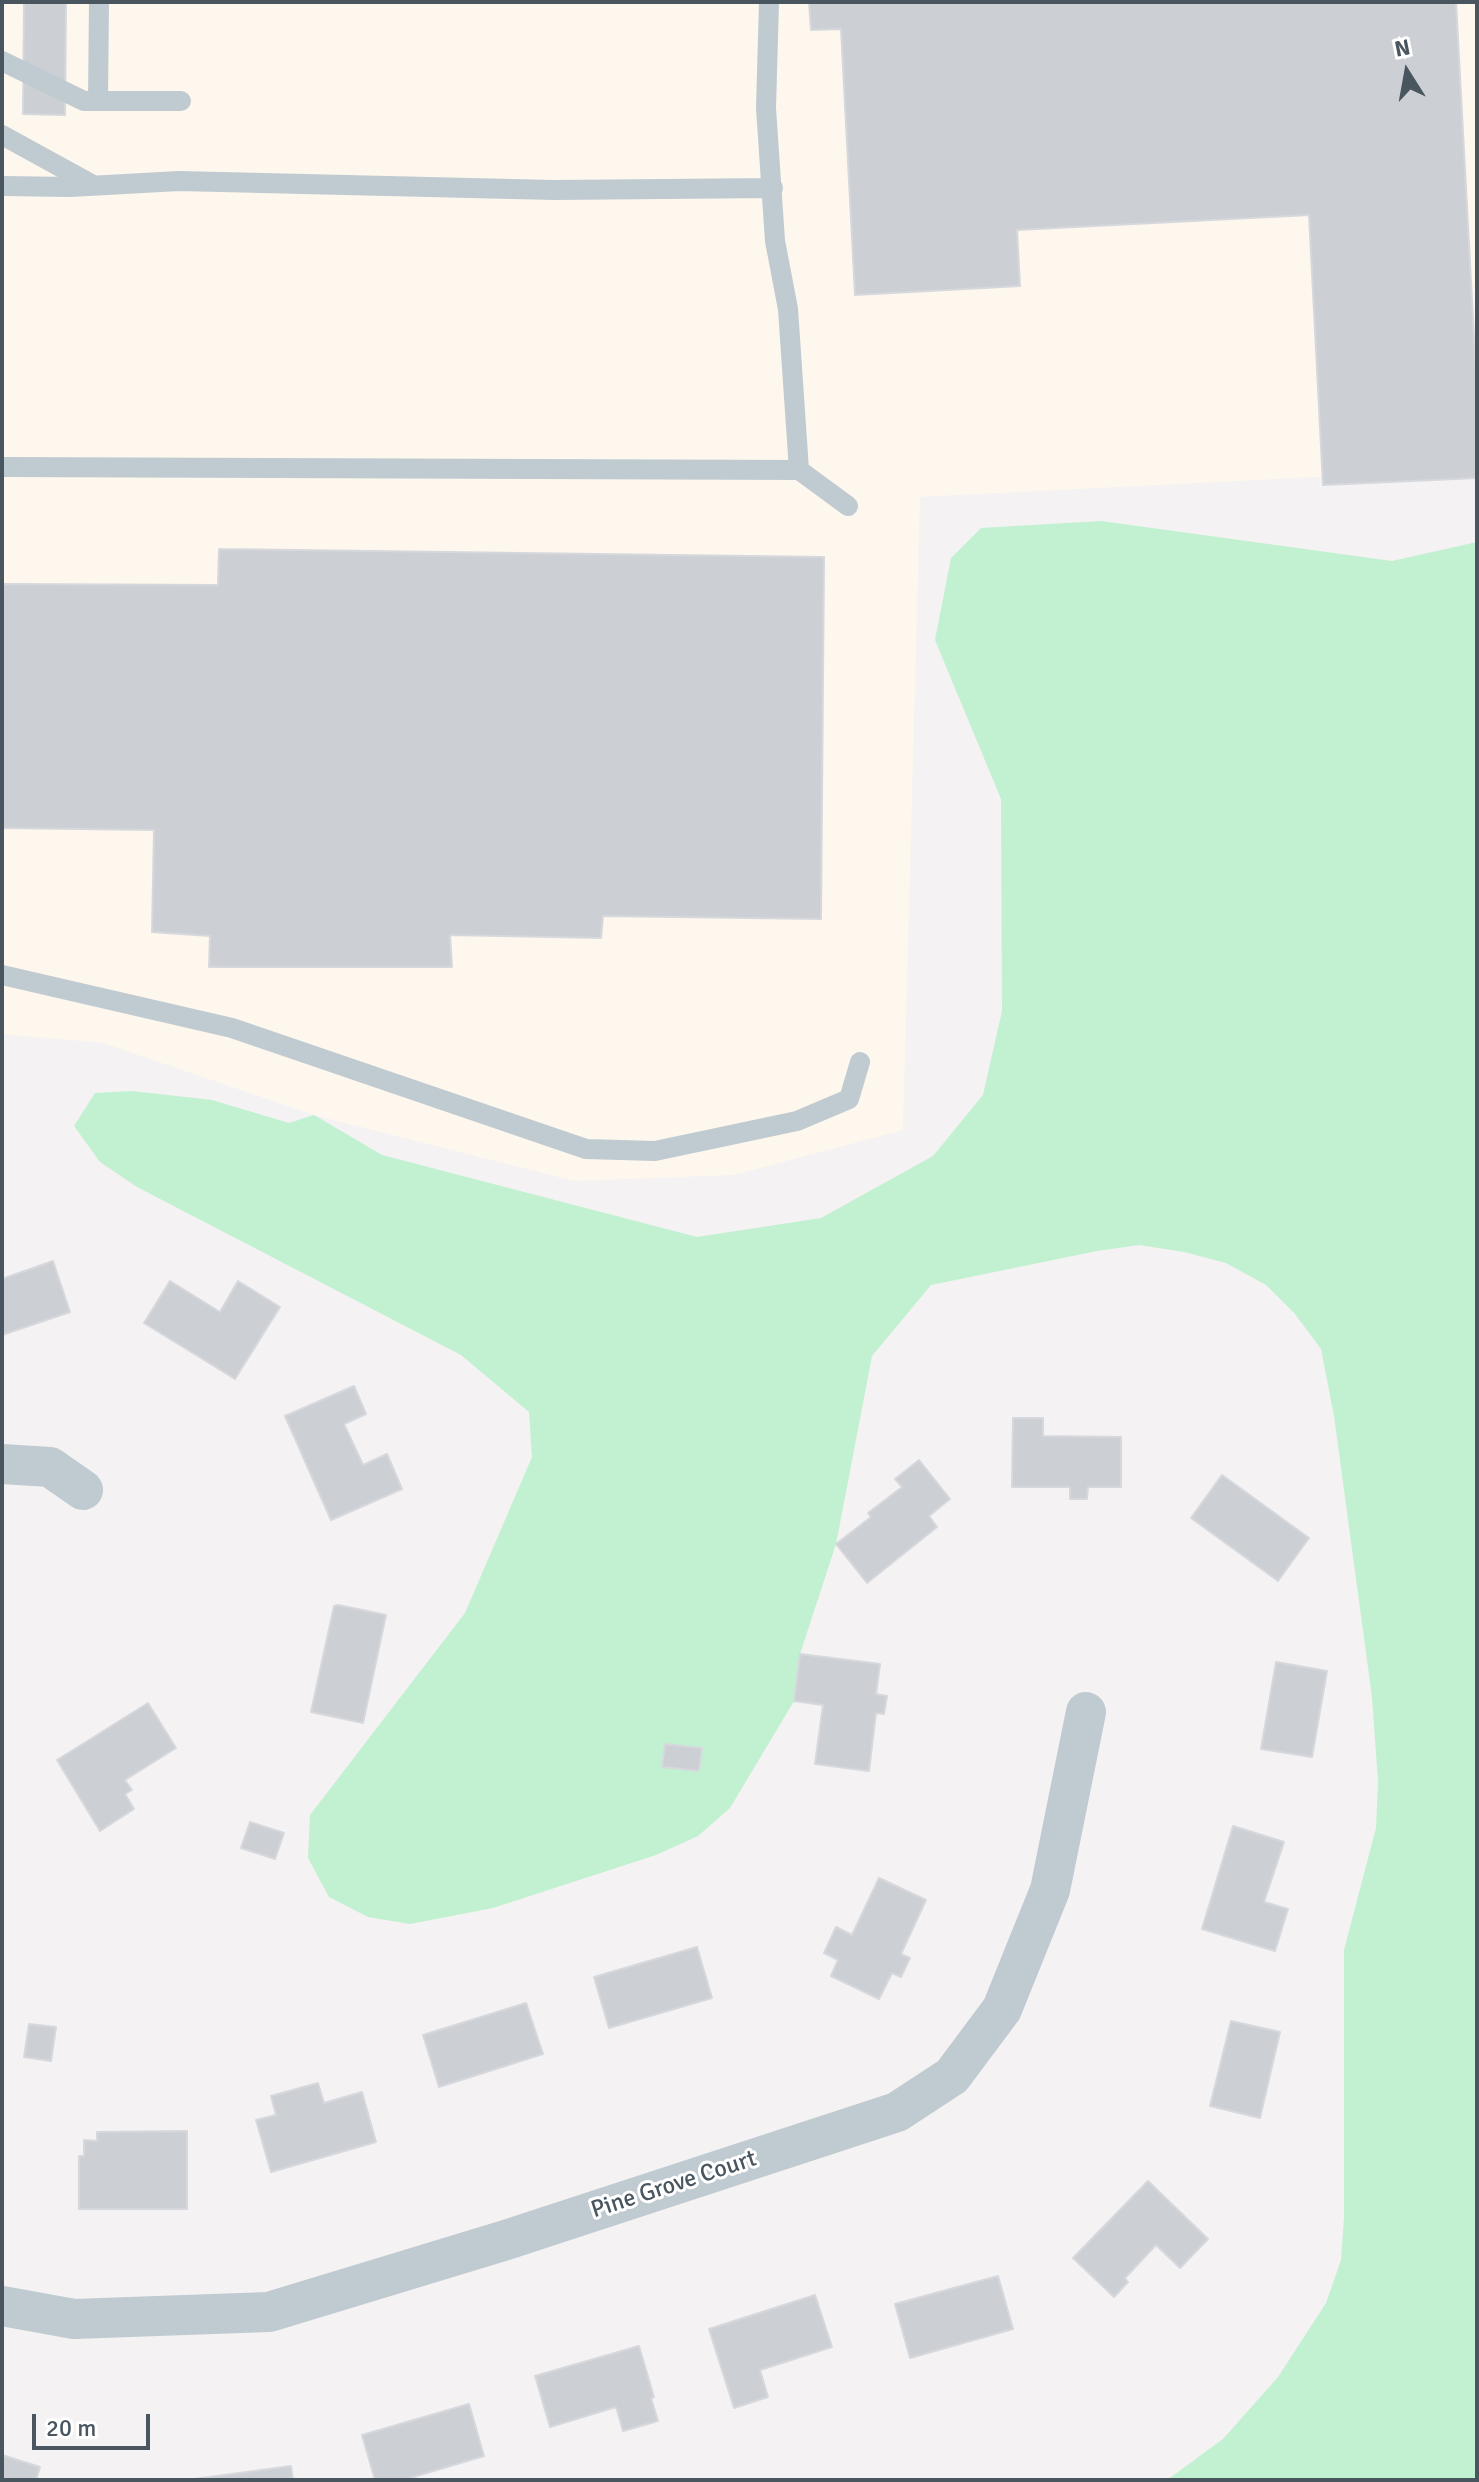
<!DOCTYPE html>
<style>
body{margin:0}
#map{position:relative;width:1479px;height:2482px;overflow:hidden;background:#f4f2f2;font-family:Signika,sans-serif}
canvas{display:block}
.frame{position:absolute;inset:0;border:4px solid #495660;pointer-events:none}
.north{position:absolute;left:1367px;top:32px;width:80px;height:80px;-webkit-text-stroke:6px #fff;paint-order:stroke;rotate:349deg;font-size:22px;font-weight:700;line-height:32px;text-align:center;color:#495660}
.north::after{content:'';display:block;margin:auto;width:28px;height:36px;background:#495660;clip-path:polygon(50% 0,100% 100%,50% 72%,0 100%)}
.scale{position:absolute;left:32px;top:2414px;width:118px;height:36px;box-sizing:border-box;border:4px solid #495660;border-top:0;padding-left:10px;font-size:24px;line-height:28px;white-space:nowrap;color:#495660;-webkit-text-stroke:6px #fff;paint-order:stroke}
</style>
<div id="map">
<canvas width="1479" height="2482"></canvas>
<div class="frame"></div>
<div class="north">N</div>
<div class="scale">20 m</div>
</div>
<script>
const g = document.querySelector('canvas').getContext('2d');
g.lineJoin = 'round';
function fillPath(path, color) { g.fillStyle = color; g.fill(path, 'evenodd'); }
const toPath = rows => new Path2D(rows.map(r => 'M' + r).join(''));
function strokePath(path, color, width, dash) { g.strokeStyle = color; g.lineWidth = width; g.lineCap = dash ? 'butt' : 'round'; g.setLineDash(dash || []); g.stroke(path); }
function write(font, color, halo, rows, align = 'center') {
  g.font = font + ' Signika,sans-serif'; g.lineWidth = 6; g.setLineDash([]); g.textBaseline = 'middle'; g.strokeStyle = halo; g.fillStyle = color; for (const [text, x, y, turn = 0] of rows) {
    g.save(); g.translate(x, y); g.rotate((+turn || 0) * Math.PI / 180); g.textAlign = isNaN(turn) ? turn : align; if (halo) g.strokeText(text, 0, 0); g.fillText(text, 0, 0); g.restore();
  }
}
const commercial = toPath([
 [2,2,1477,2,1477,469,920,497,903,1130,734,1175,574,1181,314,1115,103,1043,2,1034]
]);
const green = toPath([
 [1101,521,1392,561,1477,542,1477,2480,1167,2480,1223,2439,1278,2377,1326,2303,1341,2260,1344,2218,1344,1950,1376,1828,1378,1782,1372,1697,1334,1416,1321,1349,1295,1314,1266,1285,1226,1263,1184,1252,1139,1245,1097,1251,931,1285,872,1356,836,1544,800,1654,794,1701,730,1808,698,1836,656,1855,493,1908,410,1924,368,1917,329,1897,308,1858,310,1815,465,1613,532,1457,529,1412,461,1355,137,1187,100,1162,74,1126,95,1093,132,1091,212,1100,289,1123,314,1115,382,1155,697,1237,821,1218,933,1156,983,1095,1002,1011,1001,799,935,640,951,558,981,528]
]);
const building = toPath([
 [24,2,66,2,65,115,23,114,24,2],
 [809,2,1456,2,1477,393,1477,478,1323,485,1309,215,1017,230,1020,286,855,295,841,29,811,30,809,2],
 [219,549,824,557,821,919,603,916,601,938,450,935,452,967,209,967,210,936,152,932,154,830,2,828,2,584,218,585,219,549],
 [53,1261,70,1312,2,1335,2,1279,53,1261],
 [170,1281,220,1312,238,1281,280,1307,235,1379,144,1323,170,1281],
 [354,1386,366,1414,344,1424,363,1465,387,1454,402,1489,331,1520,285,1416,354,1386],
 [1013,1418,1043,1418,1043,1436,1121,1437,1121,1487,1088,1487,1087,1499,1070,1499,1070,1487,1012,1487,1013,1418],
 [919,1460,950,1499,929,1516,937,1527,867,1583,836,1544,871,1517,868,1513,902,1487,895,1479,919,1460],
 [1222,1475,1309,1538,1278,1581,1191,1518,1222,1475],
 [338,1605,386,1615,363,1723,311,1712,334,1606,338,1605],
 [800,1654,880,1664,876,1694,887,1696,884,1714,876,1713,869,1771,815,1764,823,1705,794,1701,800,1654],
 [1276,1662,1327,1671,1312,1757,1261,1749,1276,1662],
 [148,1703,176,1748,125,1780,132,1790,125,1794,134,1809,100,1831,57,1760,148,1703],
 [665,1744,702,1748,699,1771,662,1767,665,1744],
 [250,1822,284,1833,275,1859,241,1848,250,1822],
 [1233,1826,1284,1842,1264,1902,1288,1909,1275,1951,1202,1929,1233,1826],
 [879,1878,926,1900,901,1954,910,1958,901,1977,892,1973,879,1999,831,1976,838,1960,824,1953,836,1927,852,1935,879,1878],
 [697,1947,712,1998,609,2028,594,1977,697,1947],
 [526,2003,543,2054,439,2087,423,2035,526,2003],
 [1231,2021,1280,2032,1260,2118,1210,2106,1231,2021],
 [29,2024,56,2027,51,2061,24,2057,29,2024],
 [318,2083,324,2103,362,2092,376,2142,271,2172,256,2120,276,2115,271,2096,318,2083],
 [187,2131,187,2209,79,2209,79,2156,84,2156,84,2140,97,2141,97,2132,187,2131],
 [1148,2181,1208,2239,1180,2268,1156,2245,1125,2278,1128,2282,1114,2297,1073,2258,1148,2181],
 [998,2276,1013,2329,910,2358,895,2304,998,2276],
 [815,2295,832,2347,760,2370,768,2397,734,2408,709,2329,815,2295],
 [639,2346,654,2397,651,2398,658,2421,623,2431,616,2407,550,2427,535,2376,639,2346],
 [469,2404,484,2456,410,2478,410,2480,375,2480,362,2435,469,2404],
 [2,2455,40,2467,36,2480,2,2480,2,2455],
 [291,2466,293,2480,187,2480,291,2466]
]);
const service = toPath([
 [769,2,766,108,775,241,788,309,799,470,848,506],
 [2,61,84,101,181,101],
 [98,101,99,2],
 [2,135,93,185],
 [2,186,70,187,179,181,554,190,773,188],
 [2,467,799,470],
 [2,975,232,1028,586,1149,655,1151,797,1121,849,1099,860,1062]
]);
const minor = toPath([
 [2,1464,50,1467,83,1490],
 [2,2306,74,2319,269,2312,506,2240,897,2112,952,2076,1002,2009,1050,1890,1086,1712]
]);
const streetNames = [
 ["Pine Grove Court",674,2185,-18]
];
fillPath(commercial, '#fdf7ed');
fillPath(green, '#c1f1d1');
fillPath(building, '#cccfd4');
strokePath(building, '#d6d8dd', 2);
strokePath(service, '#c0cad1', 20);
strokePath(minor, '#c0cad1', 40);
write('24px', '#495660', '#fff', streetNames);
</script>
